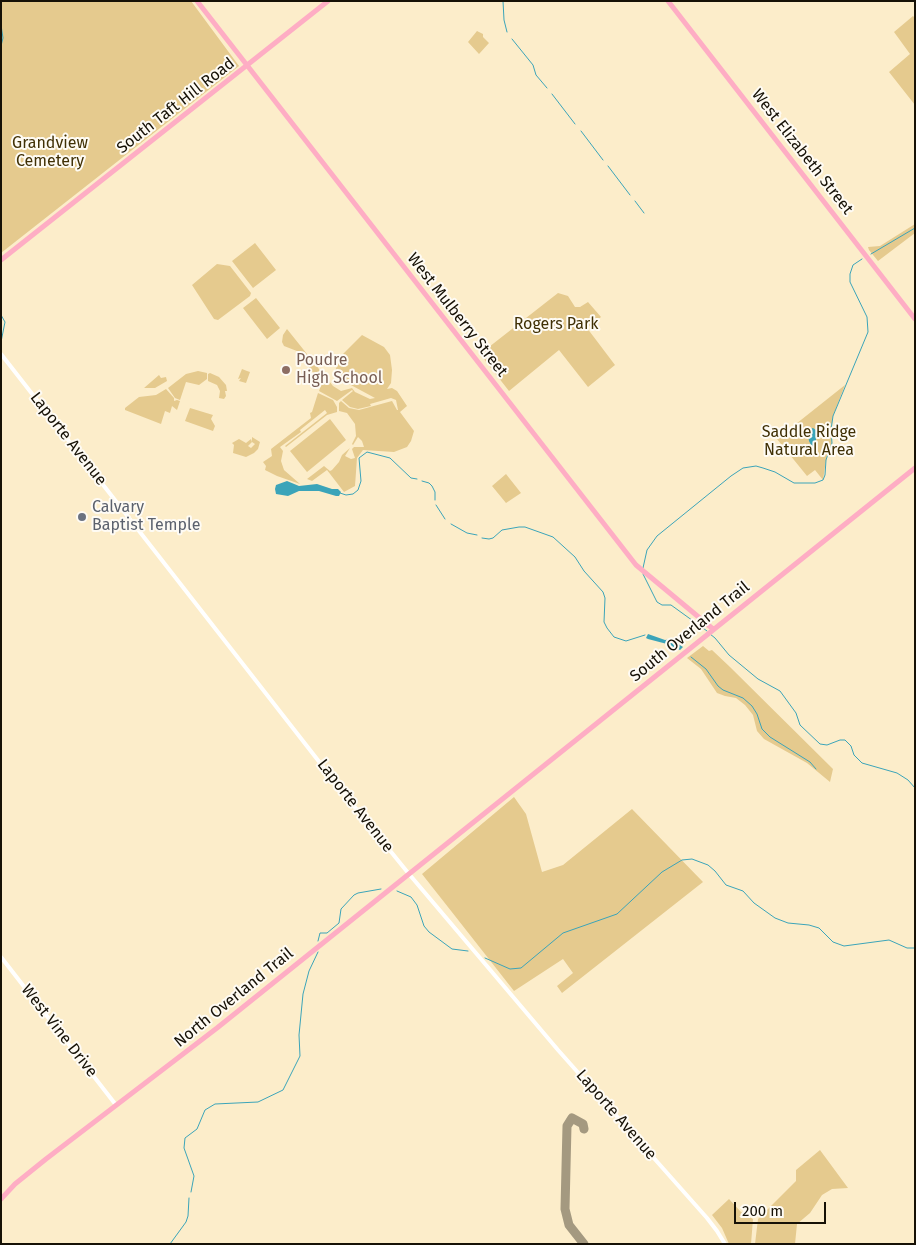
<!DOCTYPE html>
<style>
body{margin:0}
#map{position:relative;width:916px;height:1245px;overflow:hidden;background:#fcedca;font-family:"Fira Sans",sans-serif}
canvas{display:block}
.frame{position:absolute;inset:0;border:2px solid #161106;pointer-events:none}
.scale{position:absolute;left:734px;top:1202px;width:92px;height:22px;box-sizing:border-box;border:2px solid #161106;border-top:0;padding-left:6px;font-size:15px;line-height:18px;white-space:nowrap;color:#161106;-webkit-text-stroke:4px #fefbf4;paint-order:stroke}
</style>
<div id="map">
<canvas width="916" height="1245"></canvas>
<div class="frame"></div>
<div class="scale">200 m</div>
</div>
<script>
const g = document.querySelector('canvas').getContext('2d');
g.lineJoin = 'round';
function fillPath(path, color) { g.fillStyle = color; g.fill(path, 'evenodd'); }
const toPath = rows => new Path2D(rows.map(r => 'M' + r).join(''));
function strokePath(path, color, width, dash) { g.strokeStyle = color; g.lineWidth = width; g.lineCap = dash ? 'butt' : 'round'; g.setLineDash(dash || []); g.stroke(path); }
function write(font, color, halo, rows, align = 'center') {
  g.font = font + ' "Fira Sans",sans-serif'; g.lineWidth = 4; g.setLineDash([]); g.textBaseline = 'middle'; g.strokeStyle = halo; g.fillStyle = color; for (const [text, x, y, turn = 0] of rows) {
    g.save(); g.translate(x, y); g.rotate((+turn || 0) * Math.PI / 180); g.textAlign = isNaN(turn) ? turn : align; if (halo) g.strokeText(text, 0, 0); g.fillText(text, 0, 0); g.restore();
  }
}
const green = toPath([
 [1,1,191,1,239,66,1,253],
 [913,16,915,18,915,105,889,72,910,54,894,32],
 [477,31,483,34,483,37,489,43,479,54,468,42],
 [915,224,915,233,878,261,869,250,868,247,880,246],
 [255,243,276,270,253,288,232,261],
 [217,264,230,266,251,293,250,296,218,320,214,319,192,285],
 [558,293,568,296,575,307,580,307,588,302,601,317,587,328,615,365,588,387,559,350,509,391,480,354],
 [256,298,280,328,267,339,243,308],
 [287,329,323,374,318,379,301,357,302,353,284,346,282,342,283,335],
 [362,335,384,347,390,355,392,370,391,383,387,389,392,388,397,391,407,406,400,412,414,431,411,441,407,447,394,452,363,450,357,458,355,486,344,492,327,470,312,481,307,479,324,466,330,471,332,470,339,462,342,455,350,448,345,456,351,459,355,458,352,449,354,447,364,447,362,441,358,437,353,445,352,444,356,436,355,424,347,413,339,411,339,403,341,401,349,408,359,410,392,401,397,410,398,410,396,400,391,398,370,404,371,406,358,409,350,407,342,400,353,391,352,390,337,401,319,391,322,383,319,380,325,376,333,386,341,391,352,388,355,392,370,399,375,398,336,377,334,373,342,355],
 [242,369,247,371,245,374,247,371,250,372,246,383,239,381,241,378,238,379],
 [198,371,207,373,207,379,199,385,186,382,180,400,175,398,168,388,186,374],
 [210,373,219,377,226,385,227,391,225,391,226,396,224,399,219,398,220,391,217,385,208,381,208,374],
 [159,375,161,378,166,377,167,381,155,388,144,388],
 [845,385,833,416,831,430,832,443,826,460,823,480,815,470,807,476,777,439],
 [166,389,174,398,174,401,177,400,180,401,177,410,172,406,170,413,165,411,161,424,125,410,125,408,139,397,156,395],
 [318,393,333,400,337,407,337,412,327,415,286,447,285,446,327,413,325,410,300,430,301,432,280,447,283,451,281,461,284,470,300,484,277,476,265,470,266,466,263,462,272,456,271,449,311,418,310,413,312,412],
 [190,408,213,415,211,419,215,426,213,431,185,421],
 [330,419,346,440,307,472,290,451],
 [252,437,260,442,258,449,254,453,246,457,233,453,234,445,232,443,239,439,246,443,251,439,252,442,248,446,251,448,255,444,252,442],
 [506,474,521,493,506,503,492,486],
 [703,646,709,651,712,650,730,667,833,769,830,782,807,763,764,739,757,731,753,715,745,705,736,698,725,696,717,693,701,669,687,658],
 [514,797,526,814,542,872,563,865,632,809,703,882,562,993,557,986,573,973,563,959,514,991,422,874],
 [820,1150,848,1188,832,1189,822,1195,810,1213,797,1224,795,1244,755,1244,758,1219,796,1181,796,1170],
 [729,1199,741,1212,753,1219,751,1244,729,1244,722,1228,712,1215]
]);
const water = toPath([
 [813,428,816,430,816,445,815,449,813,449,809,441,808,434,810,429],
 [287,481,299,486,317,484,332,489,338,489,341,492,339,496,336,496,319,491,299,491,288,496,276,494,275,489,276,485],
 [648,634,665,640,671,639,683,647,680,650,667,644,648,639,646,638]
]);
const stream = toPath([
 [503,1,504,20,507,32],
 [1,25,3,38,1,46],
 [512,39,533,65,536,75,547,88],
 [552,94,575,124],
 [581,131,603,160],
 [608,166,630,195],
 [635,201,644,213],
 [871,254,915,228],
 [1,315,5,322,1,342],
 [422,481,429,483,432,486,435,492,435,500],
 [340,493,346,495,353,494,358,490,361,481,359,458,367,452,390,458,411,478,417,479],
 [436,505,445,519],
 [451,524,467,533,477,535],
 [482,538,489,539,493,538,502,530,519,527,525,527,553,537,575,557,584,571,603,592,605,598,604,622,607,628,614,637,626,641,645,635],
 [643,568,647,550,657,536,731,476,743,468,756,466,763,468,775,472,794,483,815,483,823,480,825,475,826,460,832,443,831,430,833,416,868,332,867,317,850,282,850,274,853,265,862,259],
 [643,574,657,602,662,605,671,605,707,631],
 [710,634,715,638,729,655,758,679,780,691,796,713,800,725,820,744,827,745,840,740,845,740,851,746,854,755,862,763,897,773,908,780,915,788],
 [691,657,706,669,718,686,723,690,743,698,752,706,757,714,762,729,770,737,810,762,816,769],
 [397,891,411,897,417,905,424,926,429,932,452,949,468,951],
 [318,941,320,933,327,933,339,923,341,909,354,895,358,893,381,889],
 [485,958,510,969,521,968,563,933,617,914,662,872,682,860,692,859,708,865,715,871,726,885,743,891,754,903,775,918,788,923,809,925,819,928,833,942,844,946,889,940,907,948,915,948],
 [191,1192,194,1176,184,1148,185,1138,197,1129,205,1110,215,1104,258,1102,283,1090,300,1056,299,1035,303,994,309,971,318,952],
 [170,1244,186,1222,188,1216,189,1198]
]);
const taxiway = toPath([
 [584,1244,569,1225,565,1209,567,1126,572,1118,583,1124,584,1129]
]);
const minor = toPath([
 [1,354,349,800,409,874,558,1050,707,1218,717,1231,725,1244],
 [1,957,116,1105]
]);
const major = toPath([
 [197,1,636,565,713,629],
 [668,1,915,319],
 [1,260,328,1],
 [1,1199,15,1184,46,1159,217,1028,915,468]
]);
const markers = [
 [286,370,5,"#8d6e63"],
 [82,517,5,"#6b7280"]
];
const streetNames = [
 ["South Taft Hill Road",176,106,-38],
 ["West Elizabeth Street",802,152,52],
 ["West Mulberry Street",457,315,52],
 ["Laporte Avenue",68,439,52],
 ["South Overland Trail",690,632,-39],
 ["Laporte Avenue",355,806,52],
 ["North Overland Trail",234,998,-39],
 ["West Vine Drive",59,1031,52],
 ["Laporte Avenue",616,1115,49]
];
const parkNames = [
 ["Grandview",50,144],
 ["Cemetery",50,162],
 ["Rogers Park",556,325],
 ["Saddle Ridge",809,433],
 ["Natural Area",809,451]
];
const educationNames = [
 ["Poudre",296,361],
 ["High School",296,379]
];
const worshipNames = [
 ["Calvary",92,508],
 ["Baptist Temple",92,526]
];
fillPath(green, '#e5ca8e');
fillPath(water, '#3ba4b9');
strokePath(stream, '#3ba4b9', 1);
strokePath(taxiway, '#a49980', 9);
strokePath(minor, '#fff', 4);
strokePath(major, '#feadc4', 5);
for (const [x, y, r, color] of markers) { const dot = new Path2D(); dot.arc(x, y, r, 0, 2 * Math.PI); g.fillStyle = color; g.fill(dot); strokePath(dot, '#fefbf4', 2); }
write('16px', '#161106', '#fefbf4', streetNames);
write('16px', '#403005', '#fefbf4', parkNames);
write('16px', '#785e54', '#fefbf4', educationNames, 'left');
write('16px', '#5b616d', '#fefbf4', worshipNames, 'left');
</script>
